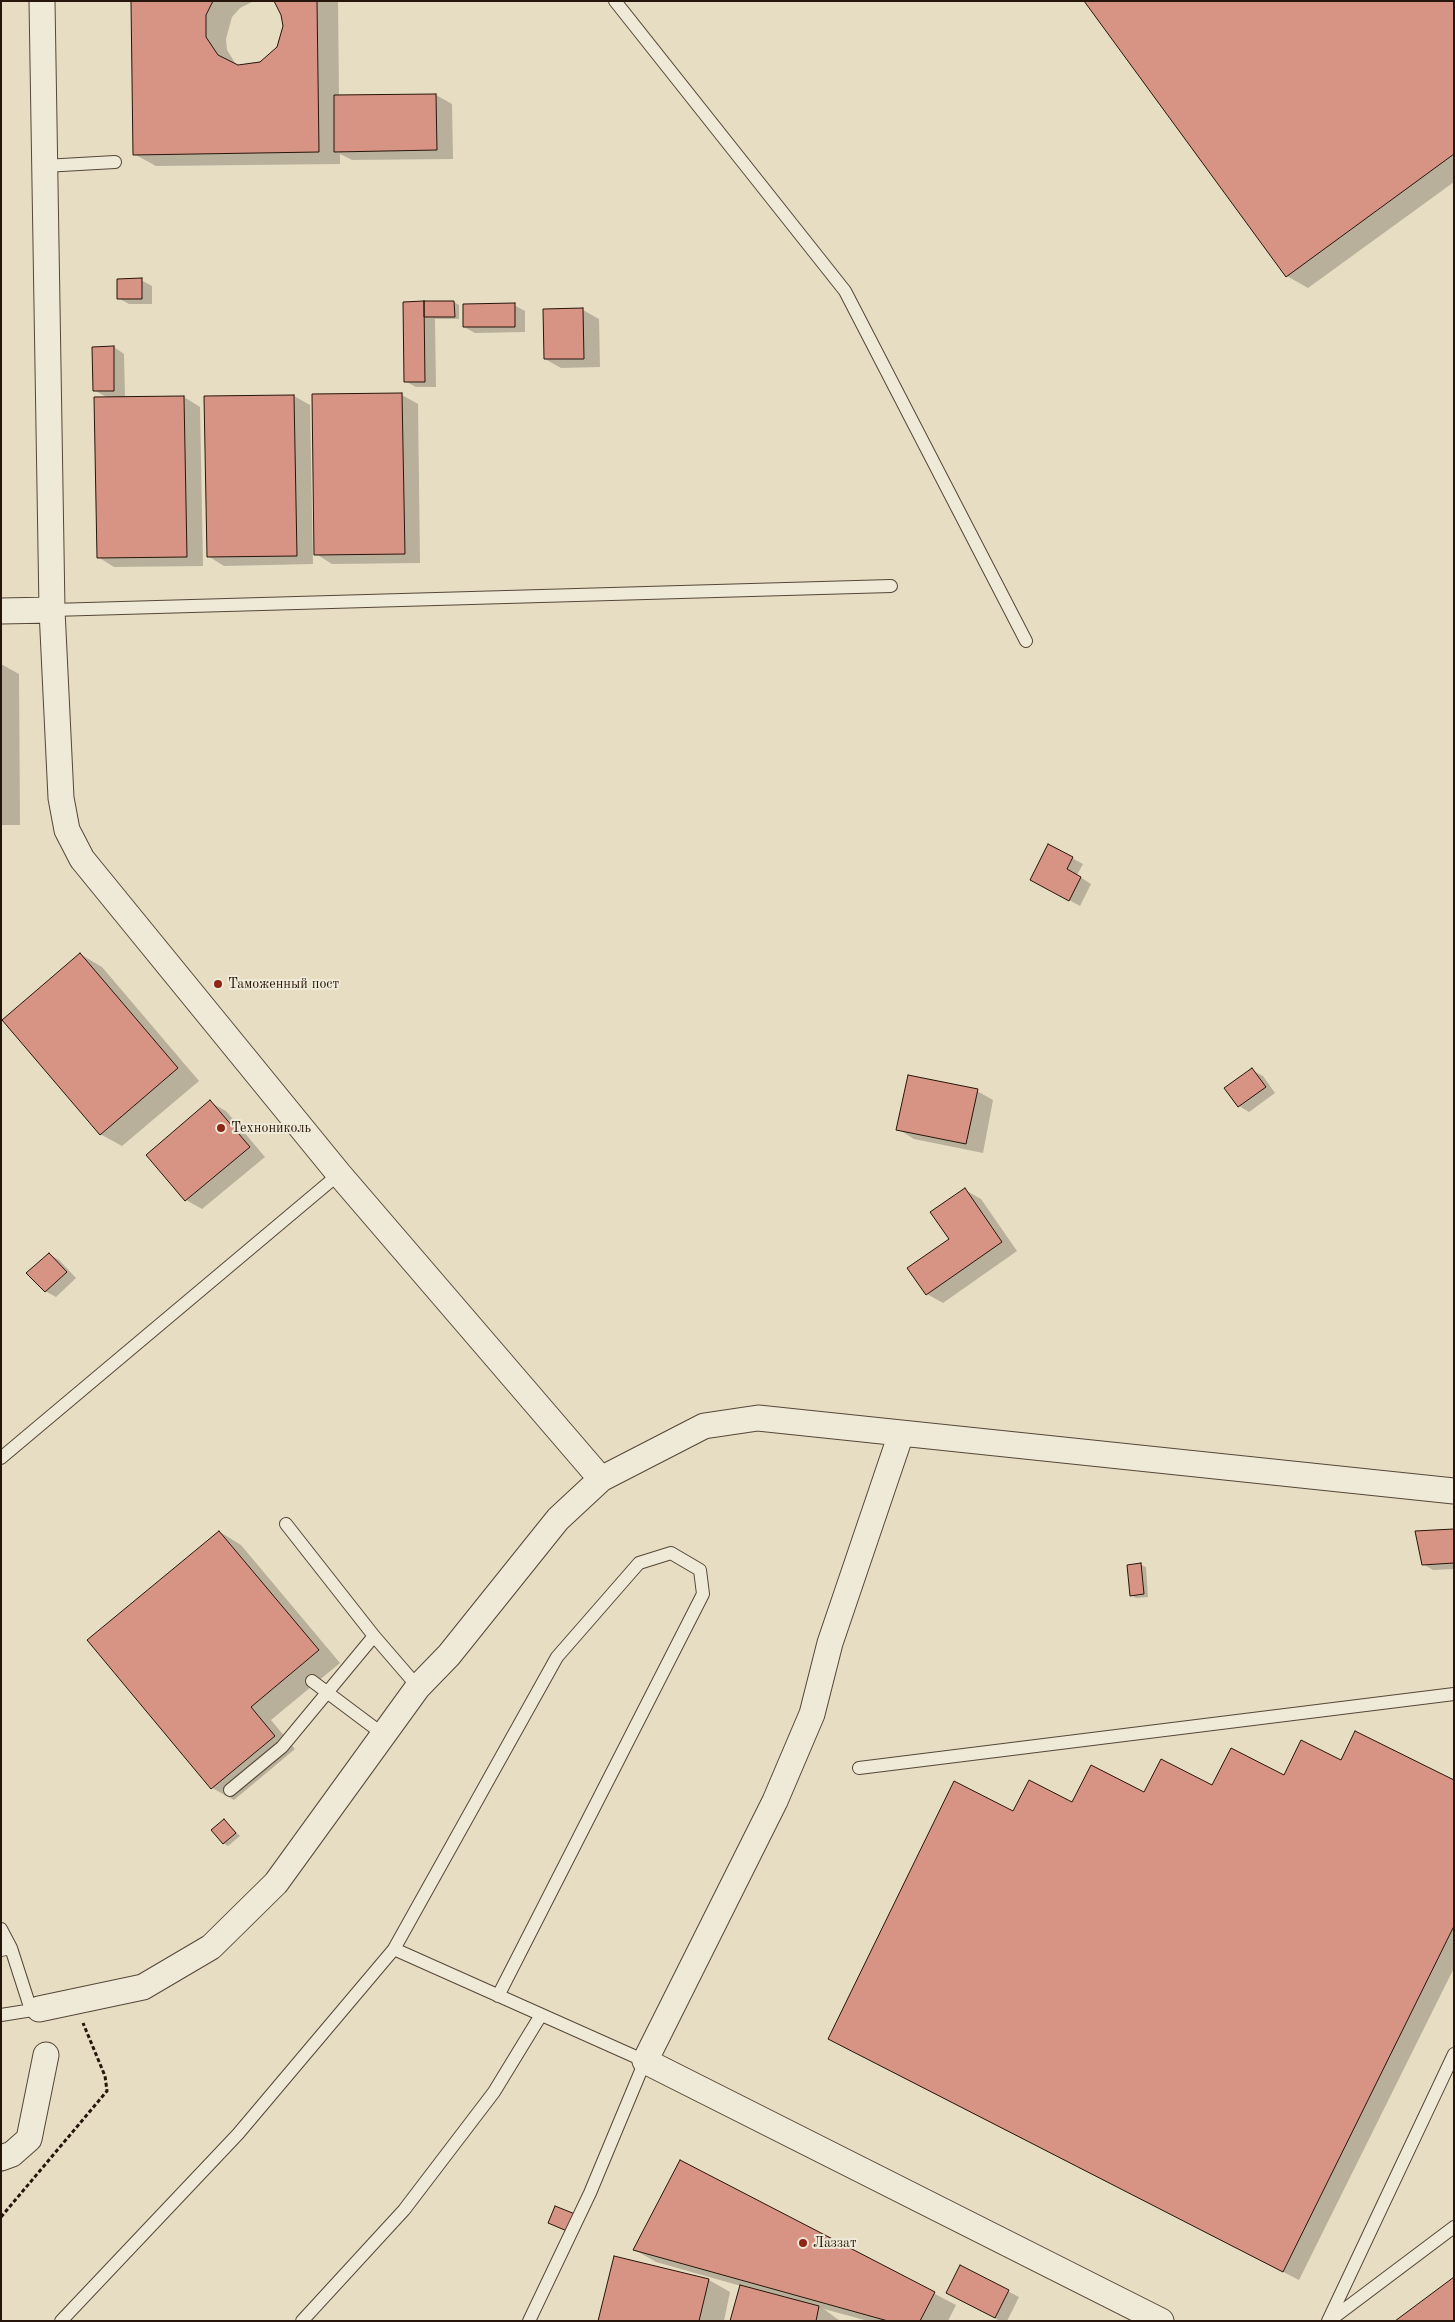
<!DOCTYPE html>
<meta charset="utf-8">
<style>
body{margin:0}
#map{position:relative;width:1455px;height:2322px;overflow:hidden;background:#e6ddc2;font-family:"Old Standard TT",serif}
canvas{display:block}
.frame{position:absolute;inset:0;border:2px solid #26150a;pointer-events:none}
</style>
<div id="map">
<canvas width="1455" height="2322"></canvas>
<div class="frame"></div>
</div>
<script>
const g = document.querySelector('canvas').getContext('2d');
g.lineJoin = 'round';
function fillPath(path, color) { g.fillStyle = color; g.fill(path, 'evenodd'); }
const toPath = rows => new Path2D(rows.map(r => 'M' + r).join(''));
function strokePath(path, color, width, dash) { g.strokeStyle = color; g.lineWidth = width; g.lineCap = dash ? 'butt' : 'round'; g.setLineDash(dash || []); g.stroke(path); }
function write(font, color, halo, rows, align = 'center') {
  g.font = font + ' "Old Standard TT",serif'; g.lineWidth = 4; g.setLineDash([]); g.textBaseline = 'middle'; g.strokeStyle = halo; g.fillStyle = color; for (const [text, x, y, turn = 0] of rows) {
    g.save(); g.translate(x, y); g.rotate((+turn || 0) * Math.PI / 180); g.textAlign = isNaN(turn) ? turn : align; if (halo) g.strokeText(text, 0, 0); g.fillText(text, 0, 0); g.restore();
  }
}
const shadow = toPath([
 [132,1,254,1,240,8,232,17,226,39,227,50,237,66,249,66,270,57,278,48,283,37,283,15,274,1,338,1,339,96,436,95,452,104,453,159,352,160,340,154,340,164,156,166,134,154],
 [1454,1,1454,182,1308,288,1287,276],
 [141,280,152,286,152,304,129,304,118,298],
 [454,302,459,305,459,319,435,319,436,387,416,387,405,381,404,303],
 [514,305,525,311,525,332,475,333,464,327],
 [583,310,599,319,600,367,561,368,545,359],
 [114,347,124,354,125,398,184,397,200,407,203,566,114,567,98,557,108,398,94,390],
 [402,395,418,404,420,563,332,564,316,554],
 [294,396,310,405,313,564,224,566,208,556],
 [1,426,2,464,1,464],
 [1,664,19,674,20,825,1,825],
 [1072,858,1083,864,1077,875,1091,884,1080,906,1042,885],
 [80,954,102,967,199,1081,122,1146,100,1134],
 [1252,1070,1263,1076,1275,1093,1249,1112,1239,1106],
 [977,1091,993,1100,983,1153,914,1139,898,1129],
 [210,1102,226,1111,265,1157,202,1209,186,1200,148,1155],
 [965,1190,981,1199,1017,1251,943,1303,927,1294,951,1239],
 [49,1254,59,1260,76,1278,56,1297,45,1291],
 [1454,1530,1454,1569,1433,1570,1423,1564],
 [220,1532,241,1545,340,1663,271,1720,295,1749,234,1800,212,1788],
 [1141,1565,1146,1567,1148,1597,1136,1598,1131,1595],
 [1341,1761,1454,1782,1454,1968,1299,2280,845,2048,1014,1813,1284,1776],
 [224,1820,240,1836,228,1846,223,1843],
 [681,2161,956,2305,948,2321,868,2321,824,2309,840,2321,732,2321,741,2286,656,2262,635,2250],
 [615,2257,709,2280,730,2292,724,2321,599,2321],
 [961,2267,1019,2297,1007,2321,1000,2321,958,2299]
]);
const building = toPath([
 [131,1,213,1,206,15,206,37,218,55,238,65,260,62,277,47,283,26,281,15,274,1,317,1,319,152,133,155,131,1],
 [1084,1,1454,1,1454,154,1286,277,1084,1],
 [436,94,437,150,334,152,334,95,436,94],
 [142,278,142,299,117,299,117,279,142,278],
 [424,301,454,301,455,317,424,317,424,301],
 [424,301,425,382,404,382,403,302,424,301],
 [515,303,515,327,463,327,463,304,515,303],
 [583,308,584,359,544,359,543,309,583,308],
 [114,346,114,391,93,391,92,347,114,346],
 [402,393,405,554,314,555,312,394,402,393],
 [294,395,297,556,207,557,204,396,294,395],
 [184,396,187,557,97,558,94,397,184,396],
 [1048,844,1073,857,1067,869,1081,877,1069,901,1030,880,1048,844],
 [80,953,178,1068,100,1135,2,1020,80,953],
 [1252,1068,1266,1087,1238,1107,1224,1088,1252,1068],
 [908,1075,978,1089,966,1144,896,1130,908,1075],
 [210,1100,250,1147,185,1201,146,1155,210,1100],
 [965,1188,1002,1242,926,1295,907,1268,949,1239,930,1212,965,1188],
 [49,1253,67,1272,45,1292,26,1273,49,1253],
 [1454,1529,1454,1563,1422,1565,1415,1531,1454,1529],
 [219,1531,319,1650,251,1707,275,1736,211,1789,87,1640,219,1531],
 [1141,1563,1144,1594,1130,1596,1127,1565,1141,1563],
 [1355,1731,1454,1780,1454,1926,1283,2272,828,2039,954,1781,1013,1811,1029,1780,1072,1802,1091,1765,1144,1792,1161,1759,1212,1785,1231,1748,1284,1775,1301,1740,1341,1760,1355,1731],
 [224,1819,236,1833,223,1844,211,1830,224,1819],
 [680,2160,935,2292,920,2321,888,2321,633,2250,680,2160],
 [555,2206,575,2214,567,2231,548,2223,555,2206],
 [614,2256,709,2279,699,2321,598,2321,614,2256],
 [960,2265,1009,2290,995,2318,946,2293,960,2265],
 [1454,2277,1454,2321,1395,2321,1454,2277],
 [740,2285,819,2306,816,2321,730,2321,740,2285]
]);
const path = toPath([
 [1,2217,107,2091,105,2076,83,2023]
]);
const lane = toPath([
 [615,1,845,291,1026,641],
 [44,166,115,162],
 [52,610,891,586],
 [1,1458,339,1174],
 [286,1524,374,1636,418,1687],
 [312,1681,384,1735],
 [859,1768,1454,1694],
 [230,1790,282,1747,374,1636],
 [1,1929,11,1948],
 [394,1949,557,1657,639,1563,671,1553,700,1570,703,1594,498,1996],
 [1,1950,11,1948,31,2010],
 [1,2015,39,2009],
 [61,2321,238,2134,394,1949,645,2061,590,2193,529,2321],
 [302,2321,404,2210,494,2092,541,2015],
 [1328,2321,1454,2054],
 [1329,2321,1454,2227]
]);
const street = toPath([
 [42,1,52,610,61,798,67,830,82,859,339,1174,601,1479],
 [1,611,52,610],
 [901,1434,830,1643,812,1714,775,1801,645,2061,1161,2321],
 [39,2009,143,1987,211,1947,276,1883,418,1687,449,1655,558,1519,601,1479,704,1426,758,1418,1454,1491],
 [1,2158,12,2154,29,2139,46,2055]
]);
const markers = [
 [218,984,5,"#8f2418"],
 [221,1128,5,"#8f2418"],
 [803,2243,5,"#8f2418"]
];
const poiNames = [
 ["Таможенный пост",228,984],
 ["Технониколь",231,1128],
 ["Лаззат",813,2243]
];
fillPath(shadow, '#0003');
fillPath(building, '#d79383');
strokePath(building, '#26150a', 1);
strokePath(lane, '#564738', 14);
strokePath(street, '#564738', 27);
strokePath(path, '#26150a', 3, [4, 2.5]);
strokePath(lane, '#efe9d7', 12);
strokePath(street, '#efe9d7', 25);
for (const [x, y, r, color] of markers) { const dot = new Path2D(); dot.arc(x, y, r, 0, 2 * Math.PI); g.fillStyle = color; g.fill(dot); strokePath(dot, '#efe9d7', 2); }
write('14px', '#26150a', '#efe9d7', poiNames, 'left');
</script>
